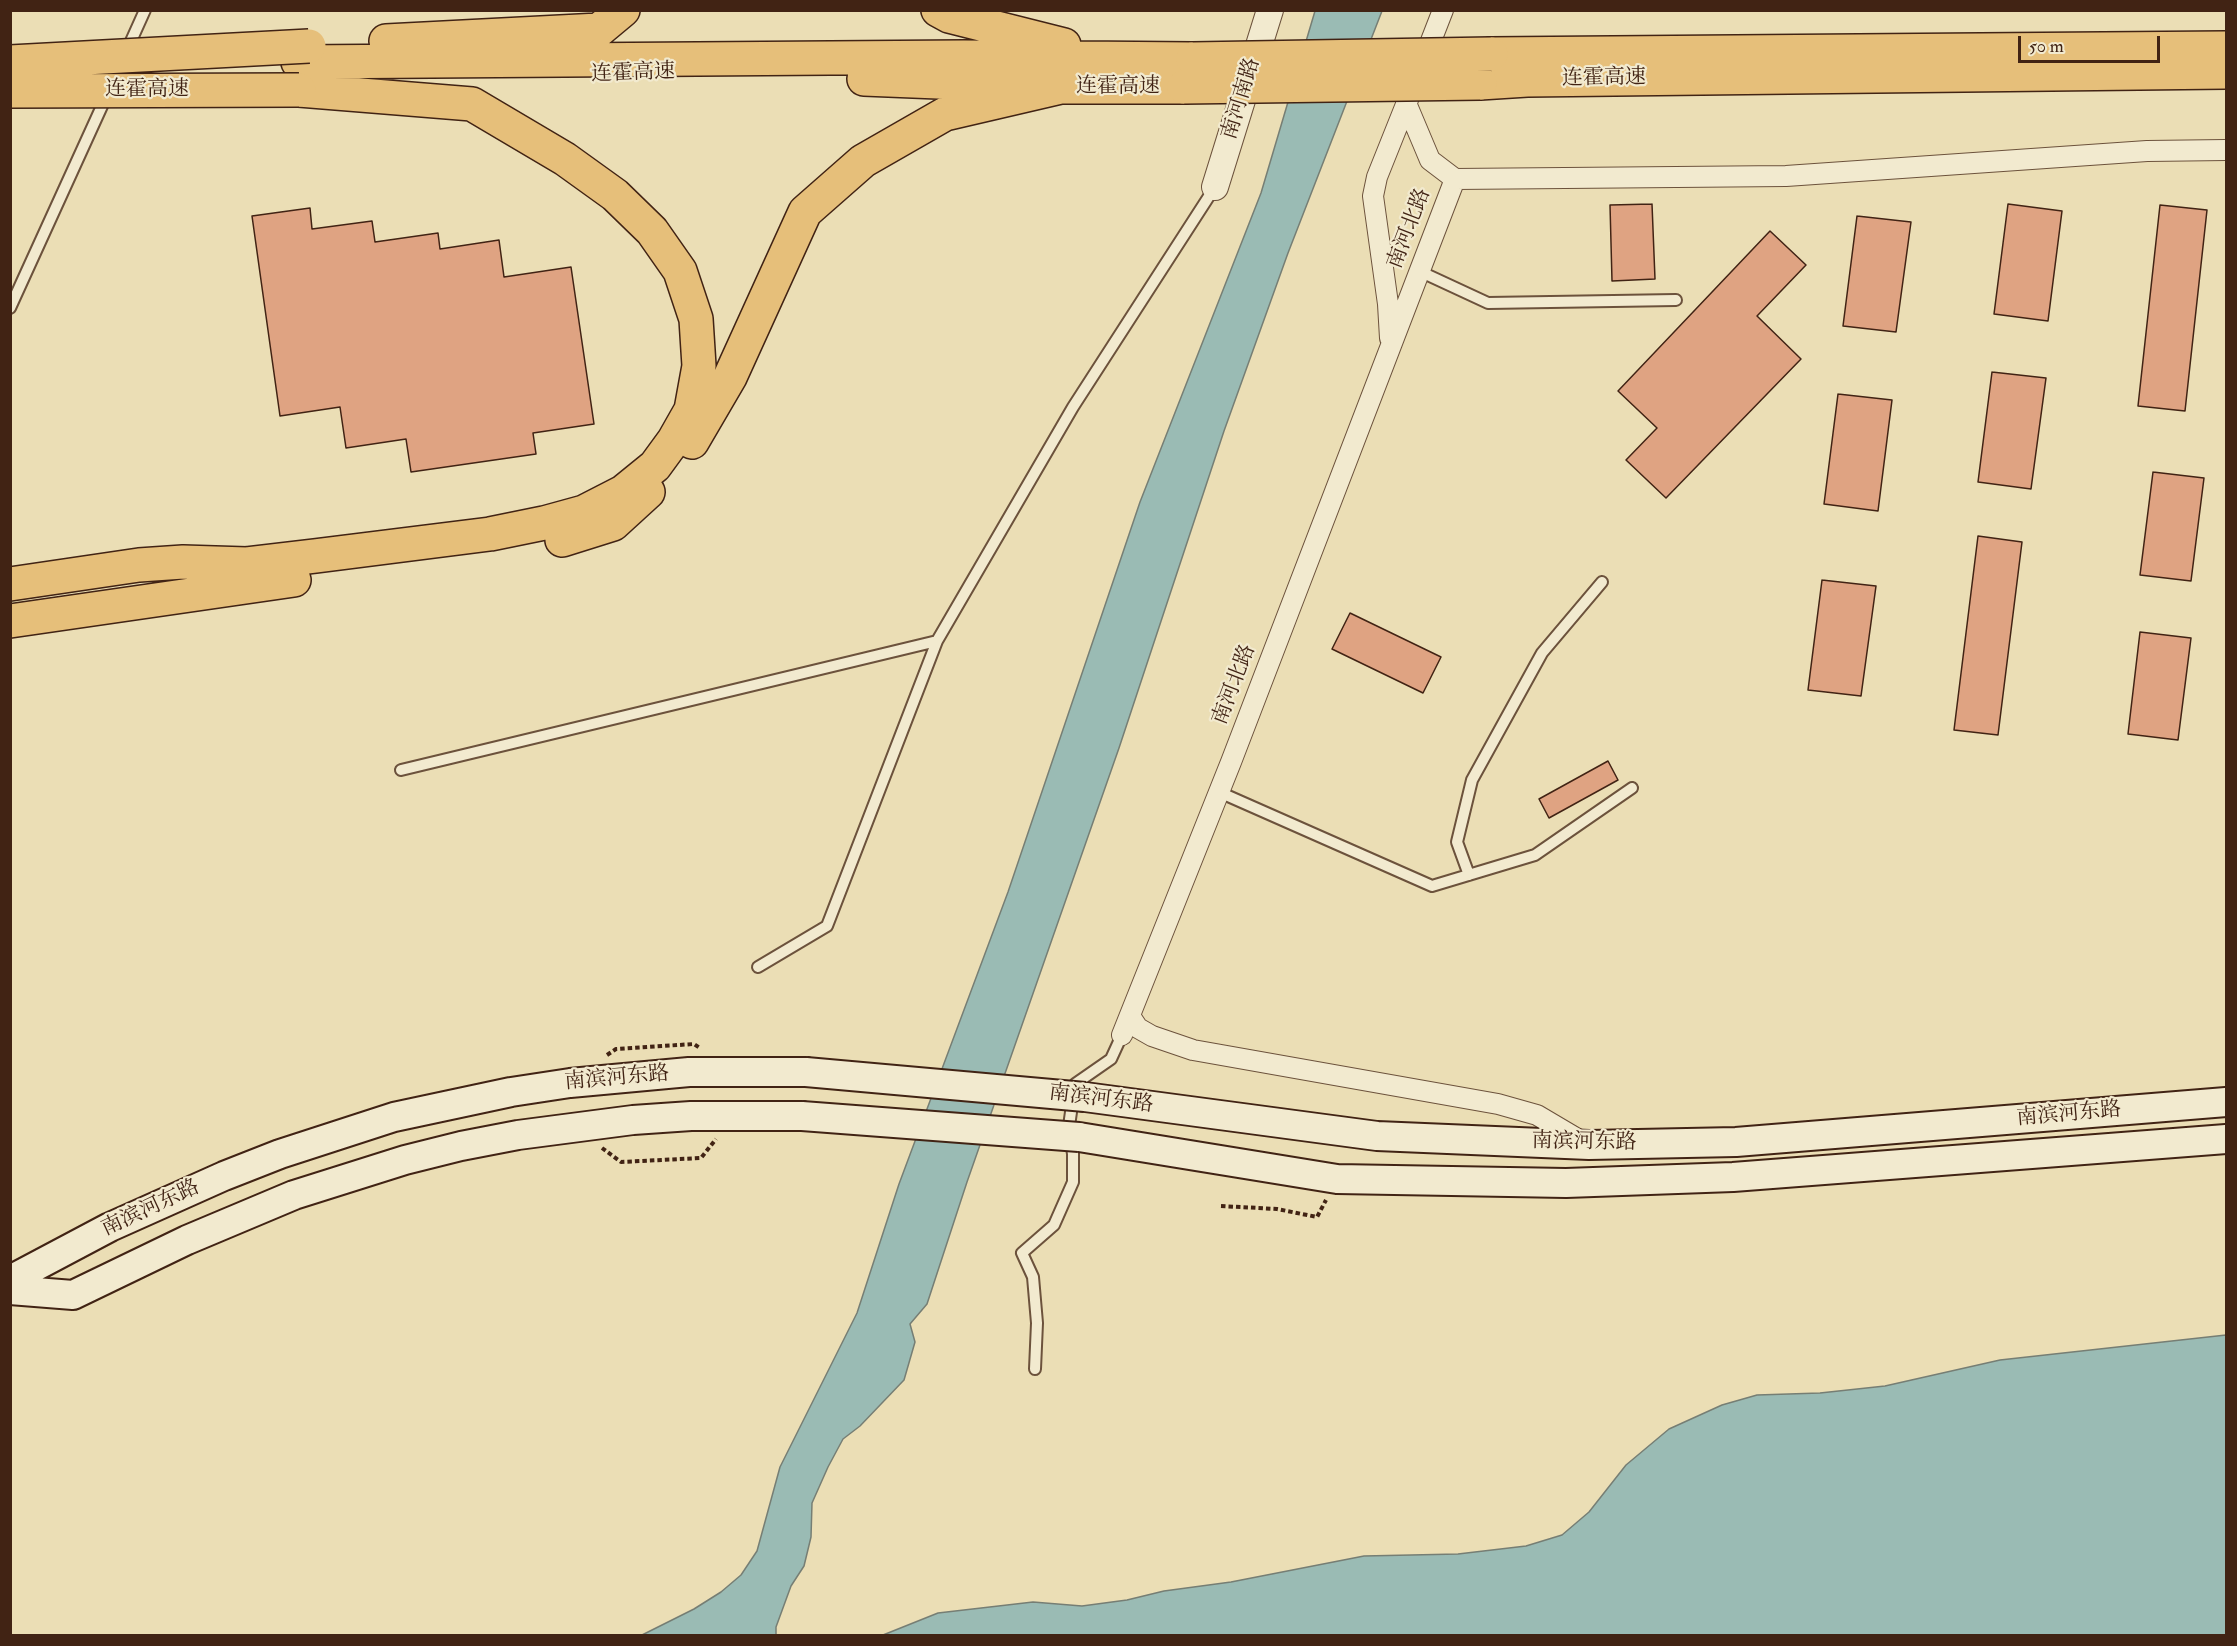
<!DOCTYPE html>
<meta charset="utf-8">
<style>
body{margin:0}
#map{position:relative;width:2237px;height:1646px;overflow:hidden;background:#ebdeb5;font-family:"IM FELL Double Pica",serif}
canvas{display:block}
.frame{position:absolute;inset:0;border:12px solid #412314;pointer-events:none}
.scale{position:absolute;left:2018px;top:36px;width:142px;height:27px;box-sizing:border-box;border:3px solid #412314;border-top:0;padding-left:8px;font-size:18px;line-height:21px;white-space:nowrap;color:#412314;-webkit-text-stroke:4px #f2eacf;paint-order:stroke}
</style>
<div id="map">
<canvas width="2237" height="1646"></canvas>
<div class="frame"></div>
<div class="scale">50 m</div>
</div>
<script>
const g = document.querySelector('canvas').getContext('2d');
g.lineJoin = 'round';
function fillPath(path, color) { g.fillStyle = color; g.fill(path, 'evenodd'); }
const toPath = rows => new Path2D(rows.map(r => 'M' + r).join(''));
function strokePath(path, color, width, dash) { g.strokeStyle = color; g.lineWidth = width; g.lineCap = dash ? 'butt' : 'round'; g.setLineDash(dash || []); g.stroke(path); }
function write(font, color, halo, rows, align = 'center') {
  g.font = font + ' "IM FELL Double Pica","Noto Serif SC",serif'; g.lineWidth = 4.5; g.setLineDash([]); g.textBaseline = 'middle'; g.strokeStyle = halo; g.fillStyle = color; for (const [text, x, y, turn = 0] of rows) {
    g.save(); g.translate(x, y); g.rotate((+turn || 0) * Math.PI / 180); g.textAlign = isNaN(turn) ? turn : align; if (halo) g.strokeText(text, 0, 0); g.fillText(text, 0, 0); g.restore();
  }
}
const water = toPath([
 [1315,11,1382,11,1288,253,1224,431,1119,748,967,1182,927,1304,910,1324,915,1342,904,1380,860,1426,843,1439,828,1467,812,1503,811,1537,804,1566,791,1586,776,1627,776,1635,640,1636,694,1609,721,1592,741,1575,757,1551,780,1467,857,1313,899,1184,1008,892,1140,502,1261,193,1315,11],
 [2226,1335,2226,1635,883,1635,938,1613,1033,1602,1082,1606,1127,1600,1164,1591,1231,1582,1364,1556,1458,1554,1526,1546,1562,1535,1589,1512,1626,1465,1669,1429,1722,1405,1757,1395,1820,1393,1885,1386,2000,1360,2226,1335]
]);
const building = toPath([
 [1652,204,1655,279,1612,281,1610,205,1652,204],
 [2008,204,2062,211,2048,321,1994,314,2008,204],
 [2160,205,2207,210,2185,411,2138,406,2160,205],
 [310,208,312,229,372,221,375,242,438,233,440,249,499,240,504,277,571,267,594,424,533,433,536,454,411,472,406,439,346,448,340,407,280,416,252,216,310,208],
 [1857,216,1911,222,1896,332,1843,326,1857,216],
 [1770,231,1806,265,1757,316,1801,359,1666,498,1626,460,1657,428,1618,391,1770,231],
 [1992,372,2046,378,2031,489,1978,482,1992,372],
 [1838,394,1892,400,1878,511,1824,504,1838,394],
 [2153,472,2204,478,2191,581,2140,575,2153,472],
 [1978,536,2022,542,1998,735,1954,730,1978,536],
 [1822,580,1876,586,1861,696,1808,690,1822,580],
 [1350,613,1441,657,1423,693,1332,649,1350,613],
 [2140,632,2191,638,2178,740,2128,734,2140,632],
 [1608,761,1618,780,1549,818,1539,799,1608,761]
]);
const path = toPath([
 [607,1055,616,1049,694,1044,700,1048],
 [602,1148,621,1162,701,1158,716,1139],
 [1221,1206,1277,1209,1317,1217,1326,1200]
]);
const service = toPath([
 [127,50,145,10],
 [1419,271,1488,303,1676,300],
 [10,308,107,95],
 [401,770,937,641],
 [1219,792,1432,886,1535,855,1632,788],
 [1469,875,1457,842,1472,780,1542,653,1602,582],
 [758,967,827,926,937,641,1073,407,1215,187],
 [1035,1369,1037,1323,1033,1277,1022,1253,1054,1225,1073,1182,1073,1154,1069,1126,1075,1084,1111,1059,1122,1035]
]);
const minor = toPath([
 [1422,64,1443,10],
 [1455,179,1786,176,2147,151,2226,150],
 [1390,338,1388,304,1373,196,1377,177,1409,97],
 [1130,1016,1138,1028,1152,1036,1193,1050,1498,1104,1537,1115,1581,1141],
 [1122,1035,1231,762,1455,179,1430,160,1406,103]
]);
const tertiary = toPath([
 [1215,187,1270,10]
]);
const secondary = toPath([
 [1085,1097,1377,1136,1589,1145,1736,1142,2226,1102],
 [1079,1137,1337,1179,1566,1183,1733,1177,2226,1139],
 [10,1280,110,1227,224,1176,280,1154,394,1117,511,1092,570,1083,689,1072,806,1072],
 [10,1290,73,1295,187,1240,294,1195,405,1160,461,1146,518,1135,633,1120,691,1116,802,1116]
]);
const motorway = toPath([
 [938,10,949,16,1064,45],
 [386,41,599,30,623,10],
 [1491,54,2226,48],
 [298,62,964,57,1193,59],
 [864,79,1061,87,1184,87],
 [1480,83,1527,80,2226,72],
 [692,442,730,377,805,212,863,161,945,114,1061,87],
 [562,540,613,524,648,492],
 [10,584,139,565,183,562,247,564,315,556,490,534,544,523,584,512,623,492,655,466,674,440,691,410,699,366,696,319,680,271,652,231,615,195,565,159,472,104,299,90],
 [10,621,294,580]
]);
const secondaryBridge = toPath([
 [806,1072,1085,1097],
 [802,1116,1079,1137]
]);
const motorwayBridge = toPath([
 [1193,59,1491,54],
 [10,62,309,46],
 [1184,87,1480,83],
 [10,91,299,90]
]);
const streetNames = [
 ["连霍高速",633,74,-2],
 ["连霍高速",1604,79,-1],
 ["连霍高速",1118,87],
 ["连霍高速",147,90],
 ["南河南路",1242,99,-73],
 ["南河北路",1410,229,-69],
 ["南河北路",1235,685,-69],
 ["南滨河东路",617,1079,-5],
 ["南滨河东路",1101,1100,7],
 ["南滨河东路",2069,1115,-5],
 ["南滨河东路",1584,1143,1],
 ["南滨河东路",151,1209,-25]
];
fillPath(water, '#9abbb4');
strokePath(water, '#767e74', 1.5);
fillPath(building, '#dfa382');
strokePath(building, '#412314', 1.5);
strokePath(service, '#6c523c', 14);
strokePath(minor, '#6c523c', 22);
strokePath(tertiary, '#6c523c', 28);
strokePath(secondary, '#412314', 32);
strokePath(motorway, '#412314', 36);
strokePath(path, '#412314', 4, [4.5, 3]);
strokePath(service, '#f2eacf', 10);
strokePath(minor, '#f2eacf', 20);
strokePath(tertiary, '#f2eacf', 26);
strokePath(secondary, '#f2eacf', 28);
strokePath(motorway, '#e6bf7a', 33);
strokePath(secondaryBridge, '#412314', 32, []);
strokePath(motorwayBridge, '#412314', 36, []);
strokePath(secondaryBridge, '#f2eacf', 28);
strokePath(motorwayBridge, '#e6bf7a', 33);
write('21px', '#412314', '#f2eacf', streetNames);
</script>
